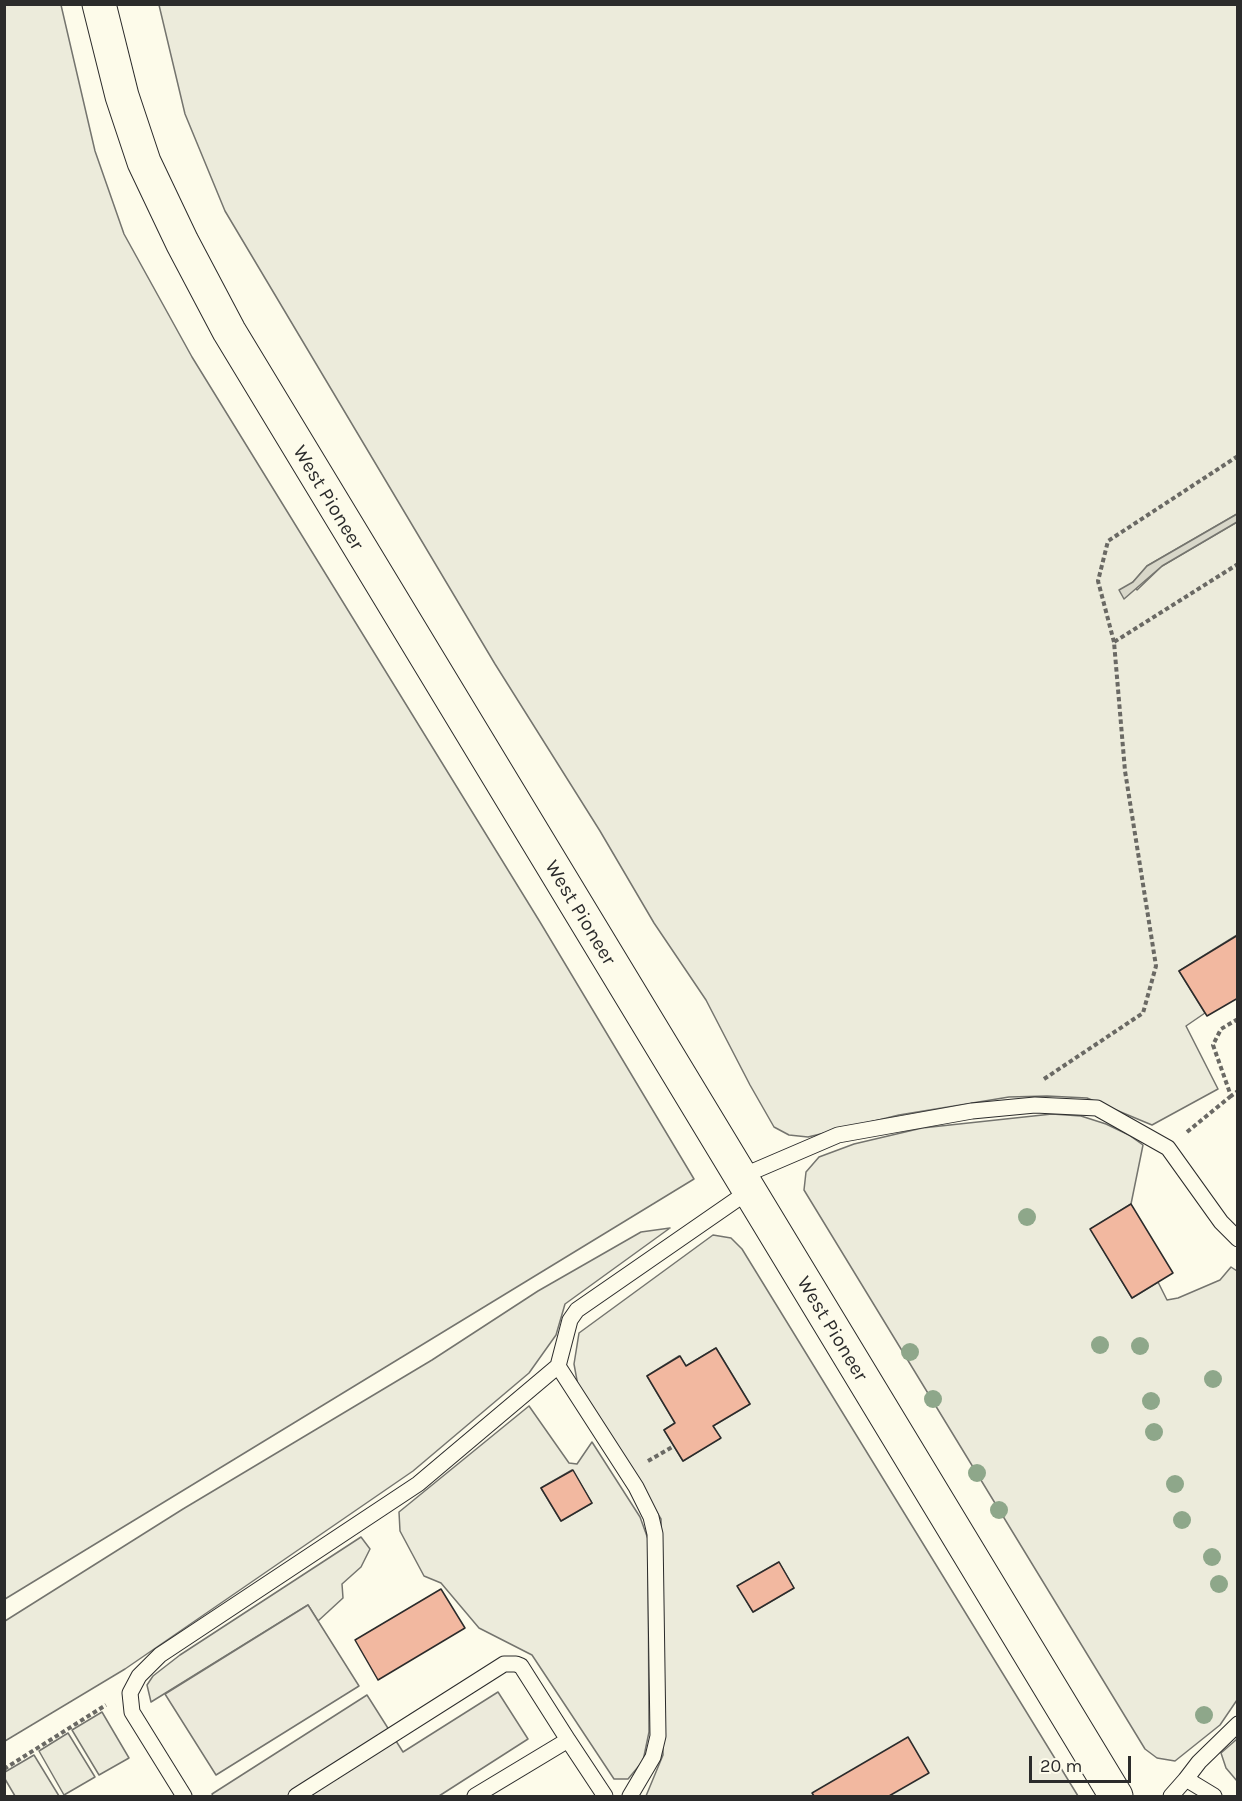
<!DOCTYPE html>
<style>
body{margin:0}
#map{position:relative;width:1242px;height:1801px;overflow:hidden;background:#fdfbea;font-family:Karla,sans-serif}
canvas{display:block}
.frame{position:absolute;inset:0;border:6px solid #2b2b2b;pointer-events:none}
.scale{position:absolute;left:1029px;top:1756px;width:102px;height:27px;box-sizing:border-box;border:3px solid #2b2b2b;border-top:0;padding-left:8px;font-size:18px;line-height:21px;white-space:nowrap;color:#2b2b2b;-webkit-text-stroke:4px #fdfbea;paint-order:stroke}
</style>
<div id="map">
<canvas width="1242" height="1801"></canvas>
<div class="frame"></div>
<div class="scale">20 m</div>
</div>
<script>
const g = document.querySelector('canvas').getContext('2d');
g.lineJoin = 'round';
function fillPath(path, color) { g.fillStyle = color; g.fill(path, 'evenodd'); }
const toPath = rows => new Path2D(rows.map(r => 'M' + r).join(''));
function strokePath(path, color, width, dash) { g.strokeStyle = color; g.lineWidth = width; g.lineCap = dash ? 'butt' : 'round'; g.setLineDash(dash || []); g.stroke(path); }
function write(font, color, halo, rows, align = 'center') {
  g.font = font + ' Karla,sans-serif'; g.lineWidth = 4.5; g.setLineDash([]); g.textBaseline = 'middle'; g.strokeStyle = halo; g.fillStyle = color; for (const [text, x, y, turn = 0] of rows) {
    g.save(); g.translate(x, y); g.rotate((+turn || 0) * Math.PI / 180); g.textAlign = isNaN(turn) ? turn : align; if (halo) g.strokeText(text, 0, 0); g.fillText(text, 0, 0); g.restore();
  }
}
const green = toPath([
 [61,5,95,151,124,234,192,357,540,922,694,1179,5,1599,4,5,61,5],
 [159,5,1237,5,1237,514,1147,566,1133,582,1137,590,1162,566,1237,522,1237,935,1179,971,1205,1013,1186,1026,1218,1089,1152,1125,1087,1098,1047,1096,1009,1097,899,1115,808,1137,789,1135,774,1127,750,1085,706,1000,654,923,600,831,495,664,225,211,185,114,159,5],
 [1052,1114,1081,1116,1106,1124,1129,1135,1143,1145,1131,1204,1091,1229,1132,1298,1158,1282,1167,1300,1178,1298,1220,1280,1231,1267,1237,1271,1237,1700,1220,1725,1175,1761,1157,1758,1145,1749,804,1190,806,1172,819,1157,854,1144,922,1128,1052,1114],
 [670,1228,565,1304,556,1335,529,1373,413,1471,125,1669,5,1741,5,1621,183,1509,432,1360,538,1291,641,1232,670,1228],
 [713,1235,731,1238,742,1249,1078,1796,646,1796,663,1755,661,1519,578,1386,574,1364,579,1333,713,1235],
 [716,1348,750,1404,713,1426,720,1438,683,1461,664,1430,675,1423,647,1376,679,1356,686,1366,716,1348],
 [779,1562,794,1588,753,1612,738,1586,779,1562],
 [529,1406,569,1463,577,1464,592,1442,640,1517,648,1539,649,1732,643,1761,628,1779,614,1779,532,1655,479,1628,441,1583,424,1576,400,1531,399,1512,529,1406],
 [572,1470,592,1503,561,1521,541,1488,572,1470],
 [361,1537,370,1549,361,1567,342,1584,343,1598,318,1621,308,1605,151,1702,147,1685,153,1676,180,1655,361,1537],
 [102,1712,129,1758,99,1775,72,1730,102,1712],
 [68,1733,95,1777,64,1795,39,1751,68,1733],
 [1237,1739,1237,1738,1237,1781,1226,1768,1221,1753,1237,1739],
 [34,1755,59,1796,15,1796,5,1779,5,1772,34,1755]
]);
const parking = toPath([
 [308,1605,359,1686,216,1775,165,1694,308,1605],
 [498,1692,528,1739,439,1796,213,1796,212,1794,367,1695,403,1752,498,1692]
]);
const water = toPath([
 [1237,514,1237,522,1162,566,1124,599,1119,590,1133,582,1147,566,1237,514]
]);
const building = toPath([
 [1238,935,1238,998,1207,1016,1179,971,1238,935],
 [1131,1204,1173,1273,1132,1298,1090,1229,1131,1204],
 [716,1348,750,1404,713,1426,721,1438,683,1461,664,1430,675,1423,647,1376,680,1356,686,1366,716,1348],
 [573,1470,592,1503,561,1521,541,1488,573,1470],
 [779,1562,794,1588,753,1612,737,1586,779,1562],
 [441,1589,465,1628,378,1680,355,1640,441,1589],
 [908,1737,929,1773,889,1796,814,1796,812,1793,908,1737]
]);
const path = toPath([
 [1114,642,1098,581,1108,541,1238,456],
 [1238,1019,1221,1029,1213,1045,1231,1096,1238,1091],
 [1044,1079,1143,1013,1156,966,1125,771,1114,642,1238,564],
 [1187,1132,1231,1096],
 [648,1461,674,1446],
 [4,1769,106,1705]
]);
const service = toPath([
 [740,1177,838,1135,972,1111,1035,1105,1097,1108,1168,1148,1221,1222,1238,1239],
 [558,1366,636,1487,651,1517,655,1534,658,1736,653,1757,630,1796],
 [568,1740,605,1796],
 [184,1796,132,1712,130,1693,139,1676,160,1655,418,1484,558,1366,570,1320,577,1310,749,1191],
 [296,1796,504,1664,516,1664,521,1666,568,1740,475,1796],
 [1171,1796,1186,1779],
 [1214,1796,1186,1779,1199,1762,1238,1724]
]);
const secondary = toPath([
 [99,4,122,96,144,162,182,242,229,331,1116,1796]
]);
const trees = [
 [1027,1217],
 [1100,1345],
 [1140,1346],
 [910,1352],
 [1213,1379],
 [933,1399],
 [1151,1401],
 [1154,1432],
 [977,1473],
 [1175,1484],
 [999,1510],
 [1182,1520],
 [1212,1557],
 [1219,1584],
 [1204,1715]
];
const streetNames = [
 ["West Pioneer",328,498,59],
 ["West Pioneer",580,913,59],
 ["West Pioneer",832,1329,59]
];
fillPath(green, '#ecebdb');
strokePath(green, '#74746e', 1.5);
fillPath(parking, '#eceadb');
strokePath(parking, '#74746e', 1.5);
fillPath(water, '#d8d7c9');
strokePath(water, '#74746e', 1.5);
fillPath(building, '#f2b8a0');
strokePath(building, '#2b2b2b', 1.5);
strokePath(service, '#2b2b2b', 17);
strokePath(secondary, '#2b2b2b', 35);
strokePath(path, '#6a6964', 4, [4.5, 3]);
strokePath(service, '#fdfbea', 15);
strokePath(secondary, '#fdfbea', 33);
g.fillStyle = '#8ea78a';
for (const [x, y] of trees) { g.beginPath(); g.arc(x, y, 9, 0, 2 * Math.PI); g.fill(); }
write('20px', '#2b2b2b', '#fdfbea', streetNames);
</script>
